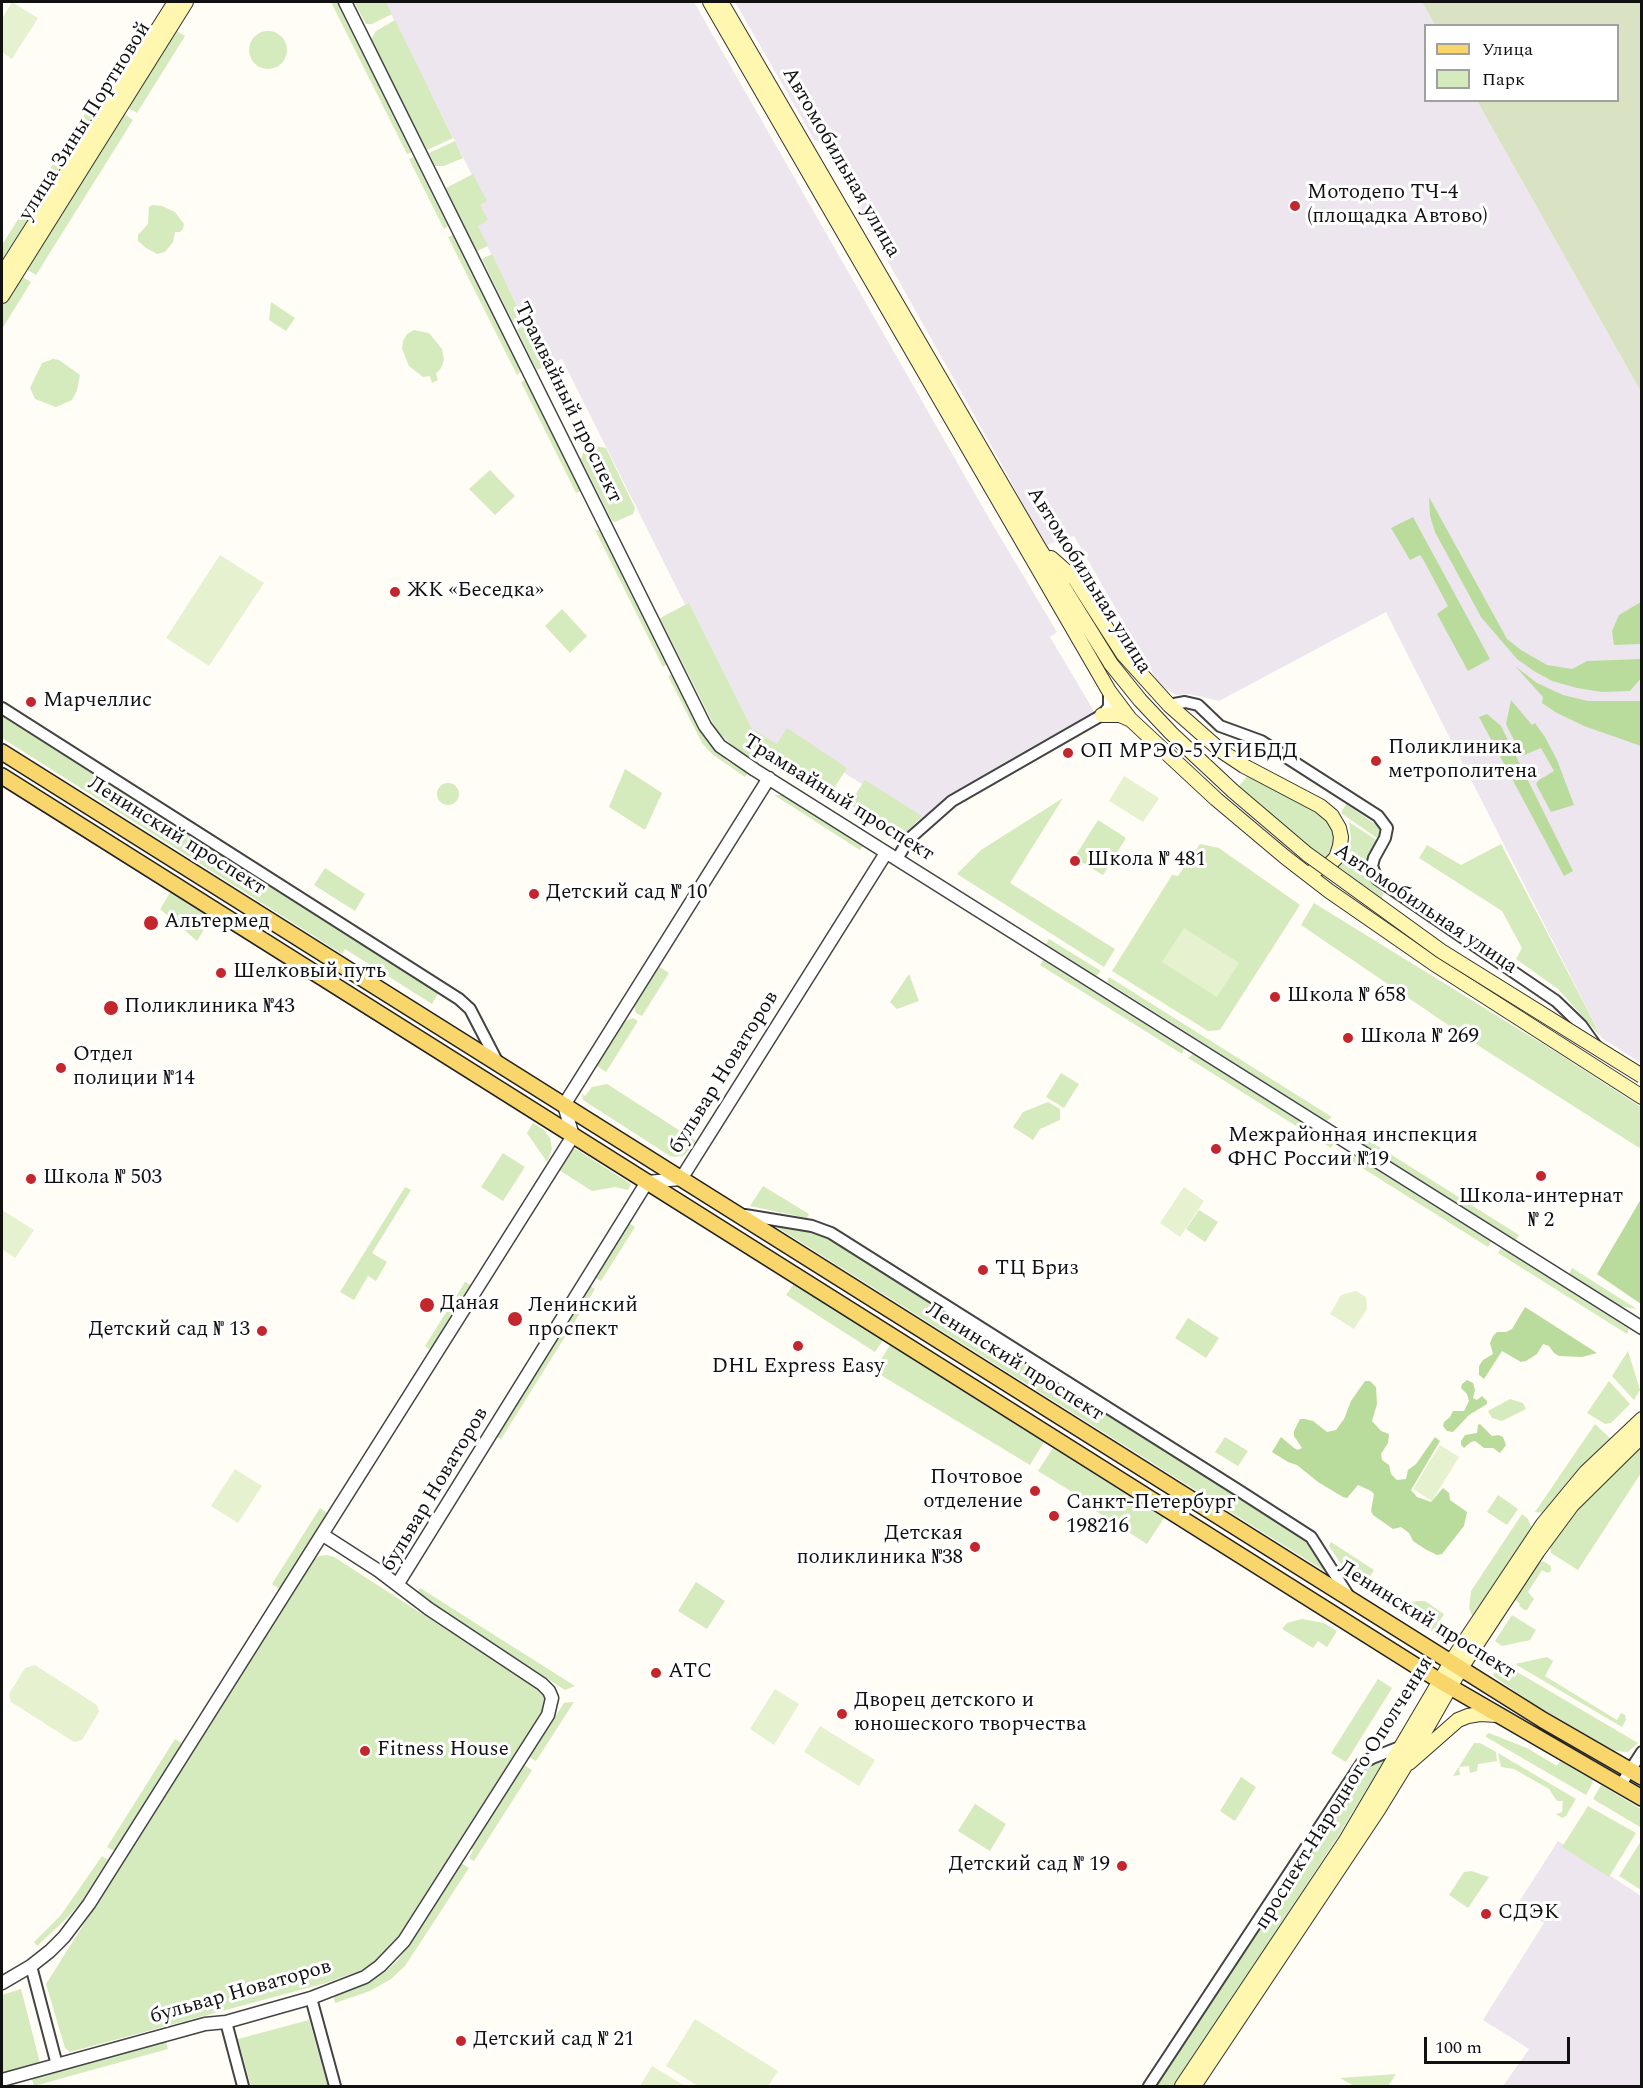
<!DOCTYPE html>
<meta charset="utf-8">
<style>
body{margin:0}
#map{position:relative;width:1643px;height:2088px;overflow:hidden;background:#fffdf5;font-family:Spectral,serif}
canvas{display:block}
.frame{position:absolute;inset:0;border:3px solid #111;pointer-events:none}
.legend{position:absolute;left:1424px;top:24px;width:195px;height:78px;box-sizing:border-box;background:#fff;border:2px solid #a0a0a0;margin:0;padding:8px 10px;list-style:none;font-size:18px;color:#111}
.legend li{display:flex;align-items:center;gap:12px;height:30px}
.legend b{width:30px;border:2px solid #a0a0a0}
.scale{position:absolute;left:1424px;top:2037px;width:146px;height:27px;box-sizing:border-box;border:3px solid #111;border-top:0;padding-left:8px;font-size:18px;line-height:21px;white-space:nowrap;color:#111;-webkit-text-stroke:4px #fff;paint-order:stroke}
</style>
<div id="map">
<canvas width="1643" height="2088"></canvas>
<div class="frame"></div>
<ul class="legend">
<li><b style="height:8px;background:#f9d66b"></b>Улица</li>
<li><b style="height:16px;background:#d5ebbd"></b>Парк</li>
</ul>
<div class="scale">100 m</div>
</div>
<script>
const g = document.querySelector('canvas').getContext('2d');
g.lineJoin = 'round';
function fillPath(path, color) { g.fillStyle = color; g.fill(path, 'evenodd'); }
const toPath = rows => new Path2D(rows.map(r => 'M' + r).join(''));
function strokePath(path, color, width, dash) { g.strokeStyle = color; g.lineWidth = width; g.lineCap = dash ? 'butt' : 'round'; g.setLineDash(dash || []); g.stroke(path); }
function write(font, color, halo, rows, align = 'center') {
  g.font = font + ' Spectral,serif'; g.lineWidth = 6; g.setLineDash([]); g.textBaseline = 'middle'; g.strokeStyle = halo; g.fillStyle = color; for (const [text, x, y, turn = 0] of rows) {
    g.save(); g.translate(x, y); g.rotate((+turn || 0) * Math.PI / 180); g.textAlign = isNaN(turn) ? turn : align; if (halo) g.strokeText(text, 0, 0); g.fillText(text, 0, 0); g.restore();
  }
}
const industrial = toPath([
 [385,2,694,2,990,520,1057,632,1050,637,1095,713,952,797,921,821,787,737,778,751,749,732,562,359,546,366,477,225,479,204,485,201],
 [735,2,1422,2,1435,25,1426,26,1426,100,1477,101,1641,392,1641,1063,1602,1038,1386,612,1219,701,1189,694,1176,695,1159,684,1074,536,1044,546,1006,472,850,194,852,180,828,141,815,141],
 [1558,1841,1641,1896,1641,2086,1503,2086,1529,2049,1483,2020,1544,1923,1517,1905]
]);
const green = toPath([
 [331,2,337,2,412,152,407,154],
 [354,2,386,2,392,14,372,24,366,24],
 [395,20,453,138,427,150,371,39,376,31],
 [175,30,185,36,137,113,127,107],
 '249 50a19 19 0 1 1 38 0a19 19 0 1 1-38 0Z',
 [114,68,121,73,43,199,34,194],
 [123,113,133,120,36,275,26,269],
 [455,141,463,158,444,166,435,166,429,153],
 [414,157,448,226,444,229,409,159],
 [473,174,487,201,480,205,488,220,478,226,488,246,477,251,446,188],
 [29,202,38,207,2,265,2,245],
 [152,205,162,206,175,212,184,224,183,229,180,232,175,232,173,242,165,252,157,254,146,248,138,241,138,235,148,224,149,207],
 [453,235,521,371,517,375,448,237],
 [492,254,522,317,513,322,482,259],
 [21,276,31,282,2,329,2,306],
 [271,302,295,318,286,331,269,320],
 [525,323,547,365,537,370,517,330],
 [414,330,429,333,442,349,444,360,441,368,436,374,438,380,432,383,430,376,423,377,409,366,402,349,403,341,407,334],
 [53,359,59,360,80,375,77,390,72,400,56,407,35,399,30,388,42,363],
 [525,380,581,491,576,493,521,382],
 [596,446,606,448,635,508,633,514,615,522,612,521,581,459,583,453],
 [490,470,515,496,495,515,469,489],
 [595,530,600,530,667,664,663,667],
 [689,603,752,729,777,744,787,728,847,768,831,793,765,751,757,763,737,750,717,731,660,618],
 [562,609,587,636,570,653,545,626],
 [672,674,706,739,727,761,748,773,745,777,712,754,702,743,668,676],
 [2,715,439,992,432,1004,345,949,342,954,2,738],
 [625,769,662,793,645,830,609,807],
 [1249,774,1288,792,1330,820,1338,842,1326,861,1238,787],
 [865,780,922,816,902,837,849,804],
 '437 794a11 11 0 1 1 22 0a11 11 0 1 1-22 0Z',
 [774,795,782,795,863,846,860,850],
 [1063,798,1010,883,1115,949,1104,967,957,874,981,850],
 [1346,804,1378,826,1380,832,1377,838,1341,813],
 [1098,820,1126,838,1103,875,1074,858],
 [1349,822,1378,841,1369,855,1367,870,1376,886,1384,894,1381,899,1338,866,1348,854,1351,839],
 [1200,844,1219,848,1300,905,1220,1030,1208,1031,1112,971,1172,875,1178,876],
 [1501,844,1588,1011,1601,1037,1558,989,1516,959,1522,948,1502,911,1419,858,1427,845,1461,865],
 [325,868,365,894,355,911,314,885],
 [171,891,210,916,209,921,197,941,160,909],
 [1314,903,1559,1054,1641,1107,1641,1149,1482,1048,1301,925],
 [1049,939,1101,971,1096,976,1046,944],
 [1043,960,1184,1049,1182,1054,1040,965],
 [658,966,669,973,642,1016,636,1013,634,1006],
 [909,974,919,1001,897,1009,890,1002],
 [1109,977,1332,1117,1327,1121,1107,982],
 [633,1018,638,1021,606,1072,597,1066,625,1021],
 [1193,1054,1334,1143,1331,1148,1188,1058],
 [1061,1073,1079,1084,1064,1108,1046,1097],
 [607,1084,696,1141,685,1155,675,1157,670,1156,583,1100,582,1094,585,1096,592,1087],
 [1048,1102,1060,1109,1060,1120,1040,1129,1033,1140,1013,1127,1023,1112],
 [533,1123,543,1129,550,1138,552,1149,547,1162,527,1133],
 [1349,1128,1519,1235,1516,1240,1345,1133],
 [576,1149,631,1184,628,1190,615,1187,592,1191,559,1170,572,1150],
 [503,1153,525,1167,503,1201,481,1187],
 [1353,1155,1491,1242,1488,1247,1348,1159],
 [763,1186,809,1214,807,1218,750,1206],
 [405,1187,411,1190,372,1253,387,1262,376,1281,368,1276,354,1300,340,1292],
 [1199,1210,1218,1222,1205,1242,1186,1229],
 [629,1223,635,1227,601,1281,595,1278],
 [777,1224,810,1229,827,1237,1300,1534,1312,1548,1326,1572,778,1228],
 [1501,1248,1629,1329,1627,1334,1498,1253],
 [1572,1268,1637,1309,1619,1306,1569,1274],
 [465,1282,471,1285,430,1350,425,1346],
 [794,1284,883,1340,875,1352,786,1295],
 [590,1286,595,1289,501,1439,495,1436],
 [1188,1318,1219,1338,1206,1358,1175,1338],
 [890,1345,1044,1442,1030,1465,874,1371],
 [1628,1351,1640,1390,1634,1400,1612,1376],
 [1609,1381,1630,1404,1611,1423,1605,1424,1587,1413],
 [1510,1399,1523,1403,1526,1409,1502,1421,1492,1418,1488,1411],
 [1595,1424,1611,1439,1566,1485,1543,1513,1535,1512],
 [1225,1437,1248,1451,1238,1466,1215,1452],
 [1641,1444,1641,1473,1578,1570,1551,1553,1550,1546,1575,1513,1610,1474],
 [1053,1448,1164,1518,1147,1544,1088,1506,1069,1490,1038,1471],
 [1498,1495,1518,1509,1507,1525,1487,1512],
 [320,1508,327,1513,279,1589,272,1584],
 [1522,1514,1528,1519,1532,1529,1473,1618,1469,1608,1471,1591],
 [1331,1542,1374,1570,1363,1588,1347,1573,1329,1546],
 [327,1555,334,1557,546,1694,543,1709,398,1937,387,1951,376,1961,362,1970,326,1983,70,2052,65,2048,46,1984,314,1560,319,1556],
 [1543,1561,1551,1566,1551,1571,1548,1573,1542,1570,1528,1592,1534,1599,1527,1610,1524,1610,1519,1606,1520,1604,1514,1599,1538,1563],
 [696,1582,725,1601,707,1629,678,1611],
 [420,1588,575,1686,565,1690,416,1594],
 [1417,1601,1425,1601,1444,1614,1433,1632,1400,1611,1410,1603],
 [1512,1615,1536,1630,1530,1640,1502,1646,1495,1641],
 [1302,1619,1324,1623,1337,1631,1327,1647,1318,1641,1313,1648,1282,1629,1287,1623],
 [1547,1657,1553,1661,1545,1676,1617,1720,1621,1713,1625,1715,1626,1720,1622,1727,1515,1664],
 [1507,1666,1638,1743,1628,1752,1615,1751,1535,1705,1493,1676,1498,1667],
 [1378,1679,1392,1688,1346,1762,1331,1753],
 [574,1702,536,1761,529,1757,564,1703],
 [1489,1733,1527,1748,1557,1766,1560,1761,1593,1780,1591,1786,1586,1795,1486,1737,1486,1735],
 [175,1739,182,1743,114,1851,107,1847],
 [1474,1743,1480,1743,1496,1752,1497,1761,1478,1764,1477,1771,1470,1773,1469,1766,1459,1767,1460,1775,1453,1776],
 [1498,1753,1576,1799,1566,1816,1562,1818,1556,1814,1562,1812,1563,1801,1557,1801,1549,1789,1514,1769,1501,1767],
 [1380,1759,1385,1759,1337,1838,1175,2086,1156,2086,1369,1766],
 [524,1765,532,1770,474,1861,469,1858,473,1850,471,1848],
 [1241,1777,1256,1787,1235,1821,1220,1811],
 [1601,1785,1641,1809,1640,1827,1593,1799],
 [975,1804,1006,1824,990,1851,958,1831],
 [1588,1806,1636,1833,1609,1877,1562,1847],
 [1641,1841,1641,1890,1619,1876],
 [102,1856,108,1860,81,1902,66,1919,37,1946,34,1942,61,1915],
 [461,1863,469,1868,405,1966,391,1979,370,1991,335,2003,333,1995,367,1983,385,1972,398,1960],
 [1471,1871,1489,1877,1468,1908,1449,1895,1464,1872],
 [21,1989,40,2063,2,2073,2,1995],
 [309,2020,328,2086,251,2086,238,2039],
 [166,2041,168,2049,34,2086,32,2079],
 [1396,2074,1388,2086,1354,2086,1340,2078]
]);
const forest = toPath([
 [1429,497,1507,639,1521,650,1547,665,1572,669,1587,661,1641,659,1641,678,1630,691,1602,692,1577,688,1552,681,1534,671,1517,659,1481,617,1435,532,1430,516],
 [1413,517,1490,659,1468,671,1437,614,1448,606,1424,561,1420,555,1410,560,1391,528],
 [1641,602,1641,644,1614,645,1612,631,1619,615],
 [1515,666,1537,683,1563,695,1588,701,1641,701,1641,746,1584,726,1557,713,1542,703,1543,697],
 [1511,700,1532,725,1535,723,1545,737,1557,760,1574,805,1551,812,1536,784,1539,780,1554,771,1541,748,1522,756,1506,724],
 [1487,714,1501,726,1573,871,1564,876,1479,717],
 [1641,1199,1641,1304,1597,1274],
 [1525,1307,1597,1353,1582,1357,1559,1356,1554,1353,1549,1346,1543,1344,1537,1354,1526,1361,1521,1362,1502,1351,1484,1379,1479,1375,1479,1366,1483,1360,1493,1354,1490,1343,1493,1336,1497,1332,1506,1332,1512,1329],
 [1467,1380,1473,1383,1475,1390,1473,1398,1477,1400,1482,1396,1487,1401,1487,1404,1469,1415,1453,1432,1447,1431,1443,1426,1444,1422,1450,1417,1453,1411,1464,1411,1469,1401,1467,1394,1461,1388,1462,1384],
 [1365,1381,1370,1381,1376,1387,1377,1404,1372,1421,1381,1431,1389,1434,1388,1443,1381,1454,1382,1460,1389,1465,1391,1474,1397,1480,1406,1479,1408,1470,1416,1464,1435,1437,1440,1441,1411,1490,1417,1497,1431,1502,1443,1488,1449,1493,1450,1500,1467,1512,1464,1526,1442,1554,1437,1555,1425,1549,1413,1541,1409,1533,1401,1527,1393,1529,1373,1515,1371,1511,1374,1494,1371,1491,1358,1485,1347,1498,1343,1497,1318,1482,1297,1465,1288,1462,1272,1452,1281,1437,1294,1448,1298,1450,1302,1448,1294,1436,1294,1431,1300,1419,1305,1419,1313,1421,1327,1432,1336,1430,1344,1419,1351,1401],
 [1480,1424,1492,1436,1499,1435,1503,1437,1506,1445,1500,1453,1493,1448,1484,1448,1475,1441,1471,1442,1464,1448,1461,1445,1461,1441,1465,1435,1477,1433,1478,1425]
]);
const cemetery = toPath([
 [1422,2,1641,2,1641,392,1477,101,1618,100,1618,26,1435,25]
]);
const pitch = toPath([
 [12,2,38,18,12,59,2,52,2,19],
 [220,555,264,583,209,666,166,638],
 [1124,776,1159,798,1143,822,1109,801],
 [1184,928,1239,963,1217,997,1162,962],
 [1184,1187,1204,1201,1180,1237,1160,1223],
 [2,1210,34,1230,15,1258,2,1249],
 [1356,1291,1366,1297,1367,1309,1354,1329,1330,1314,1341,1295],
 [1440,1445,1459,1457,1432,1501,1413,1489],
 [235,1469,262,1486,238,1523,211,1506],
 [35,1665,97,1705,99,1712,82,1740,74,1742,11,1702,9,1694,25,1668],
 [775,1689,799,1704,774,1745,750,1729],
 [820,1726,875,1760,859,1786,804,1752],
 [695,2019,778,2071,768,2086,698,2086,666,2066],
 [652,2066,685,2086,640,2086]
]);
const minor = toPath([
 [1169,705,1185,702,1198,705,1220,726,1261,741,1378,816,1387,828,1385,838,1374,858,1372,866,1377,879,1556,1001,1581,1025,1596,1046],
 [2,708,459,999,470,1009,498,1063],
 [897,859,909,839,952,801,1102,715,1109,707,1109,691],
 [745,1215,812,1226,831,1233,1238,1490,1311,1537,1348,1595],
 [1620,1786,1642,1752],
 [31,1966,57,2065],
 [311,1998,335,2086],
 [226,2022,243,2086],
 [1149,2086,1361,1764,1372,1758,1400,1747]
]);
const tertiary = toPath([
 [345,2,705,726,720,746,755,770,1642,1328],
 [397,1585,647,1182,681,1179,886,853],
 [2,1983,31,1966,50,1951,64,1937,89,1904,573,1136,564,1105,769,778],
 [2,2080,205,2024,226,2022,311,1998,365,1977,380,1966,404,1941,548,1715,552,1698,549,1691,542,1684,429,1609,379,1571,323,1535]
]);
const secondary = toPath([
 [710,2,1109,691,1130,719,1216,799,1285,857,1329,891,1433,963,1642,1097],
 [721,2,1039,548,1111,664],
 [2,275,175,2],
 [2,296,186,2],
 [1051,558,1075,579,1123,654,1169,705,1220,750,1244,766,1320,806,1332,816,1339,828,1341,837,1340,846,1336,858,1329,865,1314,870],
 [1102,715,1120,715,1129,719],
 [1409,1763,1458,1720,1468,1716,1480,1714,1497,1715],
 [1182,2086,1345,1842,1451,1662,1543,1524,1586,1472,1642,1419],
 [1194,2086,1378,1810,1405,1766,1461,1668,1538,1551,1572,1505,1642,1436]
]);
const primary = toPath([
 [2,752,1315,1577,1543,1720,1642,1777],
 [2,776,1440,1681,1642,1798]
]);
const secondaryBridge = toPath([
 [1111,664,1140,700,1171,733,1233,791,1307,854,1441,951,1642,1076]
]);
const markers = [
 [1295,206,6,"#c4262e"],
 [395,592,6,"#c4262e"],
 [31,702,6,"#c4262e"],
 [1068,753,6,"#c4262e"],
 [1376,761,6,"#c4262e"],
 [1075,861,6,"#c4262e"],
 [534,894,6,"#c4262e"],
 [151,923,8,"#c4262e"],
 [221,973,6,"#c4262e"],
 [1275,997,6,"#c4262e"],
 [111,1008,8,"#c4262e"],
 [1348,1038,6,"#c4262e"],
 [61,1068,6,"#c4262e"],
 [1216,1149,6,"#c4262e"],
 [1541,1176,6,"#c4262e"],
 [31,1179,6,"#c4262e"],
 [983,1270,6,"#c4262e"],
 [427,1305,8,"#c4262e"],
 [515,1319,8,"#c4262e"],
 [262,1331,6,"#c4262e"],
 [798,1346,6,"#c4262e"],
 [1035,1491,6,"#c4262e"],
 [1054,1516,6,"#c4262e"],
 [975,1547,6,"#c4262e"],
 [656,1673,6,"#c4262e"],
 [842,1714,6,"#c4262e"],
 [365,1751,6,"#c4262e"],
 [1122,1866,6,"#c4262e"],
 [1486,1914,6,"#c4262e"],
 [461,2041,6,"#c4262e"]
];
const streetNames = [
 ["улица Зины Портновой",86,122,-58],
 ["Автомобильная улица",840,163,60],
 ["Трамвайный проспект",567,403,64],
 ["Автомобильная улица",1088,581,58],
 ["Трамвайный проспект",838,799,32],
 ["Ленинский проспект",176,837,32],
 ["Автомобильная улица",1425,910,34],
 ["бульвар Новаторов",725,1073,-58],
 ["Ленинский проспект",1014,1363,32],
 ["бульвар Новаторов",436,1490,-59],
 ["Ленинский проспект",1426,1621,32],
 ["проспект Народного Ополчения",1345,1794,-58],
 ["бульвар Новаторов",241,1993,-16]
];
const poiNames = [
 ["Мотодепо ТЧ-4",1307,194],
 ["(площадка Автово)",1307,218],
 ["ЖК «Беседка»",407,592],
 ["Марчеллис",43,702],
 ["Поликлиника",1388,749],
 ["метрополитена",1388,773],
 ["ОП МРЭО-5 УГИБДД",1080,753],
 ["Школа № 481",1087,861],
 ["Детский сад № 10",546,894],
 ["Альтермед",164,923],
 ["Шелковый путь",233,973],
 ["Школа № 658",1287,997],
 ["Поликлиника №43",124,1008],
 ["Школа № 269",1360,1038],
 ["Отдел",73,1056],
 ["полиции №14",73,1080],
 ["Межрайонная инспекция",1228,1137],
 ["ФНС России №19",1228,1161],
 ["Школа № 503",43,1179],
 ["Школа-интернат",1541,1198,"center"],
 ["№ 2",1541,1222,"center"],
 ["ТЦ Бриз",995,1270],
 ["Даная",440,1305],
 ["Ленинский",528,1307],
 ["проспект",528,1331],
 ["Детский сад № 13",250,1331,"right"],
 ["DHL Express Easy",798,1368,"center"],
 ["Почтовое",1023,1479,"right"],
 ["отделение",1023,1503,"right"],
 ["Санкт-Петербург",1066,1504],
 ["198216",1066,1528],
 ["Детская",963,1535,"right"],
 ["поликлиника №38",963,1559,"right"],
 ["АТС",668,1673],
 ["Дворец детского и",854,1702],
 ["юношеского творчества",854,1726],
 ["Fitness House",377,1751],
 ["Детский сад № 19",1110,1866,"right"],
 ["СДЭК",1498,1914],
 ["Детский сад № 21",473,2041]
];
fillPath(industrial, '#eee6ef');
fillPath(green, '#d5ebbd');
fillPath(forest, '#b9dc9c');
fillPath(cemetery, '#d9e3c4');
fillPath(pitch, '#e6f2cf');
strokePath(minor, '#444', 14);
strokePath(tertiary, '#444', 15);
strokePath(secondary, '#333', 16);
strokePath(primary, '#222', 18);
strokePath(minor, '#fff', 10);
strokePath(tertiary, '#fff', 12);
strokePath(secondary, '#fff6b0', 14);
strokePath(primary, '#f9d66b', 15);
strokePath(secondaryBridge, '#333', 16, []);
strokePath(secondaryBridge, '#fff6b0', 14);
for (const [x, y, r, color] of markers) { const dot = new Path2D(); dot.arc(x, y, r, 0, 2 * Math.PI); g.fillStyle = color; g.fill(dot); strokePath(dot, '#fff', 2); }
write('21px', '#111', '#fff', streetNames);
write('21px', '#111', '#fff', poiNames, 'left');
</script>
